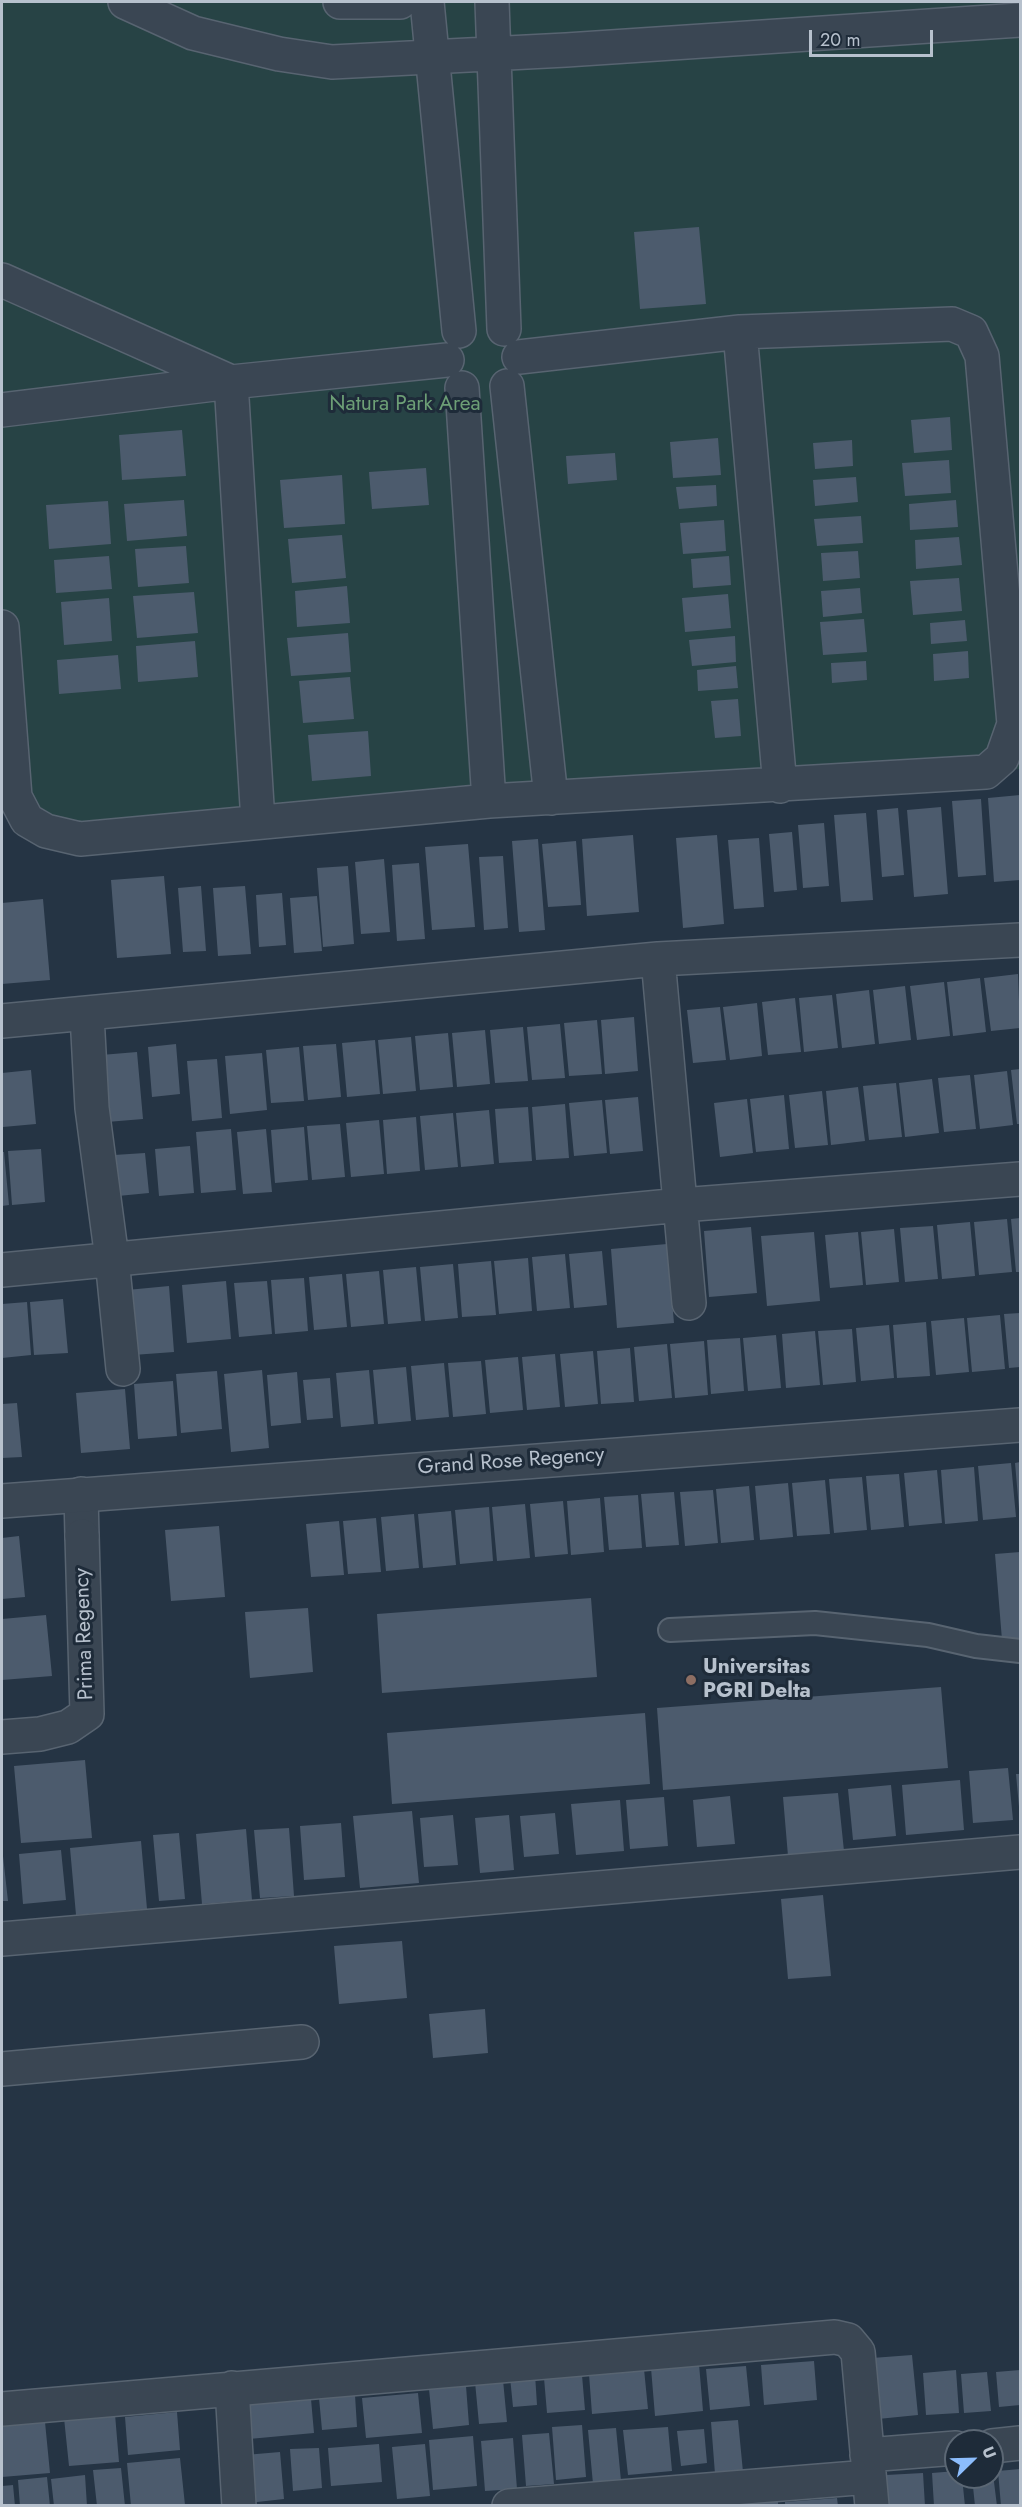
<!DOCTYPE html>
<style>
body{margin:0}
#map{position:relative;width:1022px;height:2507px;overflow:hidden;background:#253444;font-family:Jost,sans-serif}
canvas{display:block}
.frame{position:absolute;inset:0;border:3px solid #b7c1cd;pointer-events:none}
.north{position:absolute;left:944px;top:2429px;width:60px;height:60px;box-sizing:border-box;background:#1e2b39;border:2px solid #5b6774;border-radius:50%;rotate:67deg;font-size:16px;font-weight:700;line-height:24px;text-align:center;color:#b7c1cd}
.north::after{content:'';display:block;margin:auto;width:21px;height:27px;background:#8cbdfd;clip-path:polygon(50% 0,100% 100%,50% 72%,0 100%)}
.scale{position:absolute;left:809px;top:30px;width:124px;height:27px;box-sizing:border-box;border:3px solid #b7c1cd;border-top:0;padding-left:8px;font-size:18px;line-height:21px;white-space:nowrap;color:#b7c1cd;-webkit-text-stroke:4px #1e2b39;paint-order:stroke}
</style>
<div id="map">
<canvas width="1022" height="2507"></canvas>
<div class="frame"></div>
<div class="north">U</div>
<div class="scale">20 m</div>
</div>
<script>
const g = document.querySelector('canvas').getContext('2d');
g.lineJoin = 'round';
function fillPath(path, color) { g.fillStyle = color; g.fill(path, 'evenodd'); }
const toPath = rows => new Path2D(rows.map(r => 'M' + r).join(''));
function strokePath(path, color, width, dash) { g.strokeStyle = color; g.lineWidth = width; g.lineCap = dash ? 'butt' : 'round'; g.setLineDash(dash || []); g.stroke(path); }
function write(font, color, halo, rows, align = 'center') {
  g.font = font + ' Jost,sans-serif'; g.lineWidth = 6; g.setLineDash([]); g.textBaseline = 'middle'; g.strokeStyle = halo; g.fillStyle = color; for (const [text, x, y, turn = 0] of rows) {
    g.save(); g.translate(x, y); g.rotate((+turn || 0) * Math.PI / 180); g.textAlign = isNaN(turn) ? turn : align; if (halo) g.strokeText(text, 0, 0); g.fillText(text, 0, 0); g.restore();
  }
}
const green = toPath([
 [2,2,1020,2,1020,769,80,839,27,820,2,627]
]);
const building = toPath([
 [699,227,706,304,640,309,634,232],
 [950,417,952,450,914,453,911,420],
 [182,430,186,476,122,480,119,435],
 [718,438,721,475,673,478,670,442],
 [852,440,853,466,815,469,813,443],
 [615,453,617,480,568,484,566,456],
 [949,460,951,493,905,496,902,463],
 [426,468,429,505,372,509,369,472],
 [342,475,345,524,284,528,280,480],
 [856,477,858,502,815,506,813,480],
 [716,485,717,506,679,509,676,487],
 [184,500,187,536,127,541,124,504],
 [956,500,958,527,910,530,909,504],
 [108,501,111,544,49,549,46,505],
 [861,516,863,543,817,546,814,519],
 [724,520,726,551,683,554,680,523],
 [342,535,346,578,292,583,288,539],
 [959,537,962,565,916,569,915,540],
 [186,546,189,583,138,587,135,549],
 [858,551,860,578,823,581,821,553],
 [109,556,112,589,56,593,54,560],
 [729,556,731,585,693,588,691,559],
 [959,578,962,611,913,615,910,581],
 [347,586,350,623,297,627,295,591],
 [860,588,862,613,823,617,821,591],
 [194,592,198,633,137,638,133,596],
 [728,594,731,628,685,632,682,598],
 [109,598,112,641,64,645,61,602],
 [864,619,867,652,823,655,820,622],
 [965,620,967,641,931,644,930,623],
 [348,633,351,672,291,676,287,638],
 [735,636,736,662,692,666,689,640],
 [195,641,198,677,138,682,136,646],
 [968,651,969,678,934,681,933,654],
 [118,655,121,689,59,694,57,660],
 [866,661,867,680,832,683,831,663],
 [736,666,738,688,698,691,697,670],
 [350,677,354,719,303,723,299,681],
 [738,699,741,736,715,738,711,701],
 [368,731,371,776,312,781,308,735],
 [1020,795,1020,880,994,882,988,798],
 [981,799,986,875,958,877,952,801],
 [941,807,948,894,914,897,907,810],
 [898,808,904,875,882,877,877,810],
 [866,813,873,900,841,902,834,815],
 [824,823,829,886,803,888,798,825],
 [792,832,797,890,774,892,769,834],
 [633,835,639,912,587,916,582,839],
 [717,835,724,924,683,928,676,838],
 [759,838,764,907,734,909,728,840],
 [538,839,545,930,519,932,512,841],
 [576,841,581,905,548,907,542,844],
 [468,844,475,927,432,930,425,847],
 [503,856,508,928,484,930,479,857],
 [384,859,390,932,361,934,355,862],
 [419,863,425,939,397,941,392,865],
 [348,866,354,944,323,947,317,868],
 [164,876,171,954,117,958,111,880],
 [201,886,206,951,183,952,178,888],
 [245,886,251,954,218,956,213,888],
 [282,893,286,945,259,947,256,895],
 [317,896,322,951,294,953,290,898],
 [43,899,50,980,2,984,2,903],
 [1018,974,1020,1028,991,1031,984,978],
 [980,978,986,1032,953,1036,947,982],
 [944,982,950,1036,917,1040,910,986],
 [905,986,911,1040,879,1044,873,990],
 [869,990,875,1044,842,1048,836,994],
 [832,995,838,1048,804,1052,799,998],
 [795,998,801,1052,768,1055,762,1002],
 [757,1003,762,1056,730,1060,723,1007],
 [720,1007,726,1060,693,1063,687,1010],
 [634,1017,638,1071,605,1074,601,1020],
 [597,1020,602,1074,569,1076,564,1023],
 [560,1024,565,1078,532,1080,527,1027],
 [523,1027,528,1081,495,1083,490,1030],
 [485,1030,490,1084,457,1087,452,1033],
 [448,1033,453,1087,420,1090,415,1036],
 [411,1037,416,1091,383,1094,378,1040],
 [375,1040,380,1094,347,1097,342,1043],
 [176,1044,180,1094,152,1097,148,1047],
 [336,1044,341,1097,308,1100,303,1046],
 [299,1047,304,1101,271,1103,266,1050],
 [137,1052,143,1119,107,1122,101,1055],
 [262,1053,267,1110,230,1114,225,1056],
 [217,1059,222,1118,192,1121,187,1061],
 [1020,1069,1020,1124,1017,1124,1011,1070],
 [31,1070,36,1124,3,1127,2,1073],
 [1007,1071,1013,1125,980,1129,974,1075],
 [970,1075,976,1129,944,1132,938,1078],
 [932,1079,939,1133,905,1137,899,1083],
 [896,1083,902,1137,869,1140,863,1086],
 [858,1087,865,1141,831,1145,826,1091],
 [822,1091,828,1145,795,1148,789,1095],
 [784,1095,789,1149,756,1152,750,1099],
 [638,1097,643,1151,610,1154,605,1100],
 [747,1099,753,1153,720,1157,714,1103],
 [602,1100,607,1153,574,1156,569,1103],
 [565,1104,569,1158,536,1160,532,1107],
 [528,1107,532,1161,499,1163,495,1109],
 [489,1110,494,1164,461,1167,456,1113],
 [453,1113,458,1167,425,1170,420,1116],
 [416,1117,420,1171,387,1174,383,1120],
 [379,1120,384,1174,351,1177,346,1123],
 [340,1124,345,1177,312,1180,307,1126],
 [304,1127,308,1180,275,1183,271,1130],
 [231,1129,236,1190,201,1193,196,1132],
 [266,1129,272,1192,243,1194,237,1132],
 [190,1146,194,1193,159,1196,155,1149],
 [41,1149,45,1202,12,1205,8,1151],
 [2,1152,4,1152,9,1205,2,1206],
 [145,1153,149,1193,118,1196,114,1155],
 [1020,1218,1020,1272,1016,1272,1011,1219],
 [1007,1219,1012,1272,979,1275,974,1222],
 [970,1222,975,1276,942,1279,937,1225],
 [933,1226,938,1279,905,1282,900,1228],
 [751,1227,757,1293,709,1297,704,1231],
 [894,1229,899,1282,866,1285,861,1232],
 [814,1232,820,1301,767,1306,761,1236],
 [858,1232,863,1285,830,1288,825,1235],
 [667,1244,674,1323,617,1328,611,1249],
 [602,1251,607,1305,574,1308,569,1254],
 [565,1254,570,1308,537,1311,532,1257],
 [528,1258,532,1311,499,1314,494,1261],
 [491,1261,496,1315,462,1317,458,1264],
 [453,1264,458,1318,425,1321,420,1267],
 [416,1267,421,1321,388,1324,383,1270],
 [379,1271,384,1324,351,1327,346,1274],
 [342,1274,347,1327,314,1330,309,1277],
 [304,1278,308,1331,275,1334,271,1280],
 [226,1281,231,1339,187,1343,182,1285],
 [267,1281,272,1334,239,1337,234,1283],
 [169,1286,174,1352,133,1355,127,1290],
 [63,1299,68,1353,34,1355,30,1302],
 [27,1302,31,1355,2,1358,2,1304],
 [1020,1313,1020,1367,1009,1368,1004,1314],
 [1000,1315,1005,1369,972,1372,967,1318],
 [964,1318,969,1372,936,1375,931,1321],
 [926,1322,930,1376,897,1378,893,1325],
 [889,1325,894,1378,861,1381,856,1328],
 [852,1329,856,1382,823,1385,818,1331],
 [815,1331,820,1385,786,1388,782,1334],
 [776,1335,781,1388,748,1391,743,1338],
 [740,1338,744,1391,711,1394,707,1340],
 [704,1341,708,1395,675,1398,670,1344],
 [667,1344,672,1398,639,1401,634,1347],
 [630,1348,634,1402,601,1404,597,1351],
 [593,1351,598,1404,565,1407,560,1354],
 [555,1354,560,1407,527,1410,522,1357],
 [518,1357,523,1410,490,1413,485,1360],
 [481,1361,486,1414,453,1417,448,1363],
 [444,1363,449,1417,416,1420,411,1366],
 [406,1367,411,1421,378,1424,373,1370],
 [262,1370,269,1448,231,1452,224,1374],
 [369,1370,374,1424,341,1427,336,1373],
 [217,1371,222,1429,181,1433,176,1374],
 [297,1372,301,1423,271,1426,267,1375],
 [330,1378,333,1418,307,1420,303,1380],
 [173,1381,177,1436,138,1439,134,1384],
 [125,1389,130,1449,81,1453,76,1393],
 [17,1403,22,1457,2,1458,2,1404],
 [1020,1462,1020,1508,1019,1509,1015,1463],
 [1011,1463,1016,1517,983,1520,978,1466],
 [974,1467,978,1521,945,1524,941,1470],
 [937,1470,942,1523,909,1526,904,1473],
 [899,1474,904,1527,871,1530,866,1476],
 [862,1477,867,1530,834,1533,829,1479],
 [825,1480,830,1534,797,1536,792,1483],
 [788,1483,793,1537,760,1540,755,1486],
 [749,1486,754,1540,721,1543,716,1489],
 [713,1490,718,1543,685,1546,680,1492],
 [674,1492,679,1545,646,1547,641,1494],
 [638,1495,642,1548,609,1550,604,1497],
 [600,1498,604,1552,571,1555,567,1501],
 [563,1501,568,1554,535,1557,530,1504],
 [525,1504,530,1558,497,1561,492,1507],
 [489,1507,493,1561,460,1564,455,1510],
 [451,1511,456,1565,423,1568,418,1514],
 [414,1514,419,1568,386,1571,381,1517],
 [376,1518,381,1572,348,1574,343,1521],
 [339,1521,344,1575,311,1577,306,1524],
 [219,1526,225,1597,171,1601,165,1530],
 [19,1536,25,1597,2,1599,2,1538],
 [1020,1552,1020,1638,1002,1640,995,1554],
 [591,1598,597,1677,382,1693,377,1614],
 [308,1608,313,1672,250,1678,245,1612],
 [46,1615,52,1676,2,1680,2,1619],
 [941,1687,948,1768,663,1790,657,1708],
 [645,1713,650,1784,392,1804,387,1733],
 [85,1760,92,1838,21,1843,14,1766],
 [1008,1768,1013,1820,973,1823,969,1771],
 [1016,1774,1020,1774,1020,1806,1019,1807],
 [960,1780,964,1830,906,1835,902,1785],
 [891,1785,896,1836,853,1840,848,1789],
 [838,1793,844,1851,788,1856,783,1797],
 [730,1796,735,1844,697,1847,693,1800],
 [664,1797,668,1846,630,1849,626,1800],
 [620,1800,624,1851,576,1855,571,1804],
 [412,1811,419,1883,360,1888,353,1816],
 [555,1813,559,1854,524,1857,520,1816],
 [453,1815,458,1865,424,1867,420,1818],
 [509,1815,514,1870,480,1873,475,1818],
 [341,1823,345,1877,304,1880,300,1826],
 [289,1828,294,1896,260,1898,254,1830],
 [246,1829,252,1900,202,1904,196,1834],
 [179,1833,185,1899,159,1901,153,1835],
 [141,1841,147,1909,76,1915,70,1848],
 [2,1847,8,1901,2,1901],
 [61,1850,66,1900,23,1904,19,1854],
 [823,1895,831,1976,788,1979,781,1899],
 [402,1941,407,1998,339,2004,334,1946],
 [485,2009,488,2053,433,2058,429,2014],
 [912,2355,918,2415,878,2419,872,2358],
 [814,2361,817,2400,764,2405,761,2365],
 [699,2364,703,2411,655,2416,651,2368],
 [746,2366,750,2406,710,2410,706,2369],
 [644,2369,648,2409,592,2414,589,2374],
 [956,2370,959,2413,926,2415,923,2373],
 [1020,2370,1020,2405,999,2407,996,2372],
 [987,2372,991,2411,964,2413,961,2374],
 [535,2374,537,2405,513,2407,510,2377],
 [582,2375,585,2410,547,2413,544,2378],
 [503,2380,507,2422,479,2424,475,2382],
 [466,2386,469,2425,433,2429,429,2389],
 [418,2393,422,2433,366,2438,362,2398],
 [355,2395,357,2427,322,2430,319,2398],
 [311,2399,314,2433,249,2439,246,2404],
 [177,2412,180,2450,128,2455,125,2417],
 [115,2414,119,2462,69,2466,64,2418],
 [738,2420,743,2472,715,2474,711,2422],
 [45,2422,50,2473,2,2477,2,2426],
 [582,2425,586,2477,556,2480,552,2427],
 [668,2427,672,2471,628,2475,623,2430],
 [616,2428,621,2481,593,2484,588,2430],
 [704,2429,707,2463,681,2466,677,2431],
 [549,2433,554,2484,526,2486,522,2435],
 [473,2436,477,2486,433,2490,429,2440],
 [513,2438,517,2489,485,2491,481,2441],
 [379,2444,382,2482,331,2486,328,2448],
 [425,2444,430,2496,397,2499,392,2447],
 [319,2448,322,2488,293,2491,290,2449],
 [280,2452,284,2499,248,2503,245,2455],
 [180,2458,185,2505,131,2506,127,2463],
 [992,2466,997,2506,975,2506,972,2477,992,2477],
 [121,2468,125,2506,97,2506,93,2470],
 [1020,2469,1020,2506,1001,2506,998,2471],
 [956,2471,956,2477,962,2477,965,2506,934,2506,932,2473],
 [923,2473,925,2506,889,2506,886,2475],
 [85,2475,87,2506,54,2506,51,2479],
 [47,2477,50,2506,20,2506,18,2480],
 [13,2485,15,2506,2,2506,2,2486],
 [837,2498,838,2506,785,2506,785,2502],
 [778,2500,778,2506,748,2506,748,2503]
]);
const service = toPath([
 [670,1630,815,1623,928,1635,976,1646,1020,1651]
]);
const pedestrian = toPath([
 [81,1494,82,1536]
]);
const minor = toPath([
 [125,2,193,33,279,54,332,62,566,50,1020,20],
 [340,2,400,2],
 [427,2,459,331],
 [492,2,504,329],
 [2,280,231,382,258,822],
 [740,332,780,786],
 [507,386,551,798],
 [462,388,489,801],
 [2,410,231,382,447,360],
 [2,627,15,797,27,820,46,831,80,839,489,801,986,772,1002,758,1014,724,982,356,971,332,952,324,740,332,519,357],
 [658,959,689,1303],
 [87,1015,92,1108,112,1259,123,1369],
 [2,1021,658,959,1020,940],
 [2,1270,681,1205,1020,1179],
 [2,1501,1020,1425],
 [2,1737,40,1734,68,1727,87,1714,82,1536],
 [2,1939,1020,1852],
 [2,2069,302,2042],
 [232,2388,239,2506],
 [2,2409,835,2337,848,2340,858,2352,872,2506],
 [992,2446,1020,2443],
 [867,2455,956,2448],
 [509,2506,869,2477]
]);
const markers = [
 [691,1680,6,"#8d6e63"]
];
const parkNames = [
 ["Natura Park Area",405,405]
];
const streetNames = [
 ["Grand Rose Regency",511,1462,-4],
 ["Prima Regency",85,1634,-92]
];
const poiNames = [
 ["Universitas",703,1668],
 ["PGRI Delta",703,1692]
];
fillPath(green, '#274345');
fillPath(building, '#4c5b6d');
strokePath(service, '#586471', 26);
strokePath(pedestrian, '#586471', 36);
strokePath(minor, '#586471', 36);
strokePath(service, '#3a4653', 22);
strokePath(pedestrian, '#3a4653', 33);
strokePath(minor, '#3a4653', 33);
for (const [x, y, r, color] of markers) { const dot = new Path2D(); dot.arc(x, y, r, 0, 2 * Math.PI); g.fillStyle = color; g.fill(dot); strokePath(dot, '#1e2b39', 2); }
write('21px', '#6d9f76', '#1e2b39', parkNames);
write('21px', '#b7c1cd', '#1e2b39', streetNames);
write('bold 21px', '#b7c1cd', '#1e2b39', poiNames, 'left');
</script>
